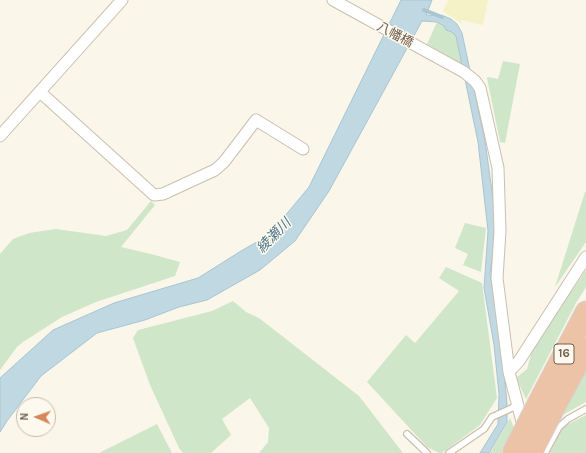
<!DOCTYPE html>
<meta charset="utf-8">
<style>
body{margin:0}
#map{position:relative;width:586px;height:453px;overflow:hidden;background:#faf6e9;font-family:Karla,sans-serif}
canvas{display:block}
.north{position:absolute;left:16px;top:397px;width:40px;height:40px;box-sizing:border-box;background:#fdf9ef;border:1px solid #c5bcaf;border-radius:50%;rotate:272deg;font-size:11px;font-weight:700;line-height:16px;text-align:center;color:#72604f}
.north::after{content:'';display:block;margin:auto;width:14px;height:18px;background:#d6885c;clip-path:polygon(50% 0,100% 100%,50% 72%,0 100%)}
</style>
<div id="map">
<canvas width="586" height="453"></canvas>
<div class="north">N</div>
</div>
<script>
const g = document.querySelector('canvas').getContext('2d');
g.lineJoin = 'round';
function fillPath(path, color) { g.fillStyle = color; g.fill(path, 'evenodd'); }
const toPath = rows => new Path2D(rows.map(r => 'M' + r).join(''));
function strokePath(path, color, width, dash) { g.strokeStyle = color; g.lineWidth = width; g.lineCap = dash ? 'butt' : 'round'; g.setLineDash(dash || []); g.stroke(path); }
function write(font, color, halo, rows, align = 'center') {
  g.font = font + ' Karla,"Noto Sans JP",sans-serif'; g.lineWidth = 3; g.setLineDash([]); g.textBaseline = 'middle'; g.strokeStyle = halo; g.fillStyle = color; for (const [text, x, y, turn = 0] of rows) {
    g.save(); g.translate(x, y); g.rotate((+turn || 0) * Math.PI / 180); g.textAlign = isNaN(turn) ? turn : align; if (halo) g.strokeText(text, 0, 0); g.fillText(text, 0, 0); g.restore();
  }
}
const green = toPath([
 [437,22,444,26,446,30,452,32,456,36,462,64,427,44],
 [503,61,520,64,505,143,500,142,487,78,488,77,498,79],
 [585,192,586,192,586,242,555,287],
 [151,201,155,205,121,247,151,254,180,262,175,276,96,302,62,317,23,342,17,347,0,370,0,254,13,239,29,233,56,229,106,236,127,230],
 [465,223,486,228,481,272,463,265,468,254,455,248],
 [446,267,482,283,497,398,480,425,442,453,439,453,427,447,367,382,406,335,415,343,459,291,439,278],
 [586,270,586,287,576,303,526,399,516,378,527,369,533,347],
 [233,301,246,312,259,318,359,396,403,453,259,453,268,442,269,428,250,398,222,419,231,435,211,453,183,453,179,448,150,385,133,338,138,330,212,311],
 [586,369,586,402,559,417],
 [586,415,586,453,550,453,561,428],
 [510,418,514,428,502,453,490,453],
 [157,424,172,453,99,453]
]);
const sand = toPath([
 [448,0,488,0,483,25,461,20,462,24,443,11]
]);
const water = toPath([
 [401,0,432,0,426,15,444,16,451,19,457,24,462,33,485,141,496,220,496,233,490,273,502,352,507,403,507,422,489,453,480,453,498,424,499,394,494,345,484,288,488,231,478,142,456,36,452,32,446,30,444,26,437,22,422,21,329,191,295,241,260,270,207,300,179,307,145,320,97,333,41,376,7,421,0,432,0,378,53,330,114,303,198,278,241,251,269,235,309,187,401,0]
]);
const stream = toPath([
 [424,10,442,17]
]);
const lane = toPath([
 [407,434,427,453],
 [449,453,484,429,492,417,512,408,517,404],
 [545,453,559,427,568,419,586,409]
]);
const street = toPath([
 [333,0,464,72,475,81,480,88,498,168,500,231,497,278,509,372,524,429],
 [40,92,154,195,163,194,215,170,224,162,256,120,303,149],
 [0,136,122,0],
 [509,372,519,361,586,257]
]);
const highway = toPath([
 [542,396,586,312],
 [556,404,586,348]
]);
const highwayBridge = toPath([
 [513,453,542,396],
 [531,453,556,404]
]);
const shields = [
 [564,354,20]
];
const shieldNames = [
 ["16",564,354]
];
const streetNames = [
 ["八幡橋",395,35,28]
];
const waterNames = [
 ["綾瀬川",274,236,-46]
];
fillPath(green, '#d0e6c9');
fillPath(sand, '#f6f2c7');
fillPath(water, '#bfd8e2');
strokePath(water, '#a7c5d2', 1);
strokePath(stream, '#a7c5d2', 4);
strokePath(lane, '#cbbfb0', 8);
strokePath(street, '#cbbfb0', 13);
strokePath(highway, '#d8d2ce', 23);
strokePath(lane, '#fff', 5.5);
strokePath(street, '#fff', 11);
strokePath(highway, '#edc3a7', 21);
strokePath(highwayBridge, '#d8d2ce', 23, []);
strokePath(highwayBridge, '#edc3a7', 21);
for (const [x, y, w] of shields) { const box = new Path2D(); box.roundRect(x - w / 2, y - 10, w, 20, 3); g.fillStyle = '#fdf9ef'; g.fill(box); strokePath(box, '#72604f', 1); }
write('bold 12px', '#72604f', null, shieldNames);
write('13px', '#72604f', '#fdf9ef', streetNames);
write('italic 14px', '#4f7789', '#fdf9ef', waterNames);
</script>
